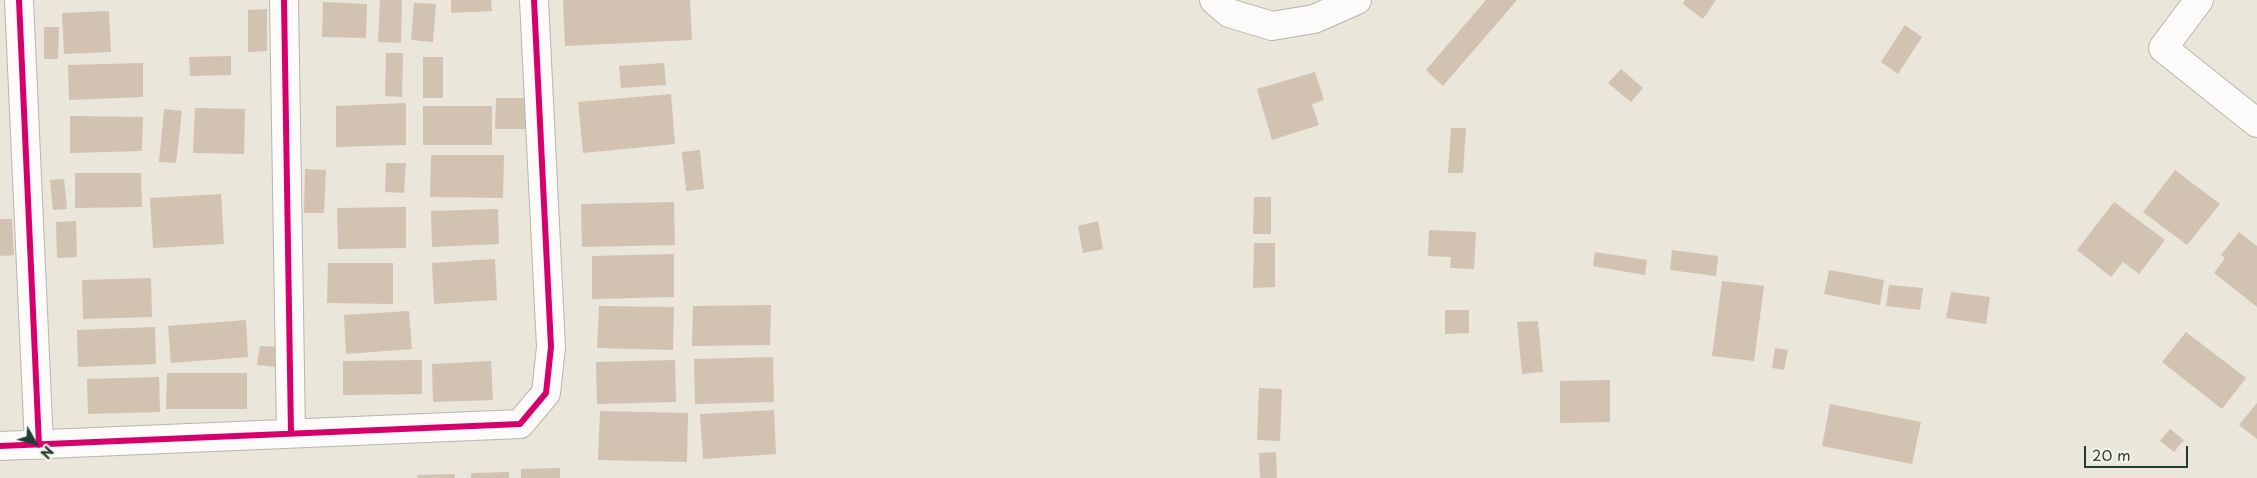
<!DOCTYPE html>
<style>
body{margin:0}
#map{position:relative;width:2257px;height:478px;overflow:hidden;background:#eae6d9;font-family:"Playpen Sans",sans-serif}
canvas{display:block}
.north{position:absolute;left:10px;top:418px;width:50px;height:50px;-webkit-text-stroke:4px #f7f3e8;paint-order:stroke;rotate:128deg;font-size:14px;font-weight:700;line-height:20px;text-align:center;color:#1f3d34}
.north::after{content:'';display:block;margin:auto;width:18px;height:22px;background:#1f3d34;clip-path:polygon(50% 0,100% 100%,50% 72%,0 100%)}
.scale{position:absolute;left:2084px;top:446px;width:104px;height:22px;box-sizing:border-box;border:2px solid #1f3d34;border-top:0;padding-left:6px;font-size:15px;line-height:18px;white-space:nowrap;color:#1f3d34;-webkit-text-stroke:4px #f7f3e8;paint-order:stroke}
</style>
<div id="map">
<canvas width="2257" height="478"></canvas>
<div class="north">N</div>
<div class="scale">20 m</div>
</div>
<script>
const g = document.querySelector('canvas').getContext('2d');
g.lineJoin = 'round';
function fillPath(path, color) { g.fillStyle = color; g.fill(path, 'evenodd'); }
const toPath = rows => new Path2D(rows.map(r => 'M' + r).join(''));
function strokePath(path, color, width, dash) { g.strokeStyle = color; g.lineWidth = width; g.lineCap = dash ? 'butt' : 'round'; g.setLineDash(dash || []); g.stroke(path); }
const building = toPath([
 [380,0,402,0,401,43,378,42],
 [451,0,491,0,492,11,451,13],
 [563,0,690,0,692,40,565,46],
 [1486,0,1517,0,1443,86,1426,70],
 [1685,0,1716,0,1703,19,1683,4],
 [323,2,367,4,366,38,322,37],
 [414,3,436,4,433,42,411,40],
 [267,9,267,51,248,52,248,10],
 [109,11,111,52,64,54,62,13],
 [1905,25,1922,37,1898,74,1881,62],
 [44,27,59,27,58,59,44,59],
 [386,53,403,53,402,97,385,96],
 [231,56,231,75,190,76,189,57],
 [423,57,443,57,443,98,423,98],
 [143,63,143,97,69,100,68,65],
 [664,63,666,85,621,88,619,66],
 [1621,69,1643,88,1631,102,1608,83],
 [1315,72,1324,100,1312,104,1319,125,1272,140,1257,89],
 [671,94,675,144,583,153,578,102],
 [496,98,527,98,526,129,495,129],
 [406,103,406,145,336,147,336,106],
 [423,106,492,106,492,145,423,145],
 [195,108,245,109,244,154,193,153],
 [164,109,182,111,176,163,159,162],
 [70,116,143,117,142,151,70,153],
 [1451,128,1466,128,1463,173,1448,173],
 [700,150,704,189,686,191,682,152],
 [431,155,504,155,503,198,430,197],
 [386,163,406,163,404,193,385,192],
 [305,169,326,170,324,213,304,213],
 [2175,170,2220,204,2187,245,2143,212],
 [75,173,141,173,142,207,75,208],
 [64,179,67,209,53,210,50,180],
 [221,194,224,244,153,248,150,198],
 [1254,197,1271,197,1271,234,1253,234],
 [674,202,675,245,582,247,581,204],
 [2114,202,2165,240,2139,274,2123,262,2111,277,2077,250],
 [406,207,406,248,338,249,337,208],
 [498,209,499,244,432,247,431,211],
 [0,219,12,219,14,255,0,256],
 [76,221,77,257,57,258,56,222],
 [1098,221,1103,249,1083,253,1078,226],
 [1429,230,1476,232,1474,269,1450,268,1451,257,1428,256],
 [2239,232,2257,246,2257,307,2214,273,2225,258,2221,255],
 [1254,243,1275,243,1275,287,1253,288],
 [1672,250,1718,256,1716,276,1670,270],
 [1595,252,1647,260,1645,275,1593,266],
 [674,254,674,297,592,299,592,256],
 [495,259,497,300,434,304,432,263],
 [328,263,393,263,393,304,327,303],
 [1829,270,1884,280,1880,305,1824,294],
 [151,278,152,317,83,319,82,280],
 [1722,281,1764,286,1754,361,1712,356],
 [1889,285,1923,288,1920,310,1886,306],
 [1951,292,1990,297,1986,324,1946,318],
 [771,305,770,345,692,346,693,306],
 [599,306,674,307,673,350,597,348],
 [1445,310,1469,310,1469,333,1445,334],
 [409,311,412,349,346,354,344,315],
 [246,320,248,357,171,363,168,326],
 [1538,321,1543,372,1522,374,1517,322],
 [155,327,156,364,78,367,77,330],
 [2186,332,2246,378,2222,409,2162,362],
 [260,346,278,347,276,367,257,365],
 [1775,348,1788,350,1784,370,1772,368],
 [773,357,774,402,695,404,694,359],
 [422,360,422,394,343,395,343,361],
 [675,360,676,402,597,404,596,362],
 [491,361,493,400,433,402,432,364],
 [167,373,247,373,247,409,166,409],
 [159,377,160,412,88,414,87,379],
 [1610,380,1610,422,1560,423,1560,381],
 [1259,388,1282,389,1280,441,1257,440],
 [2257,403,2257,439,2239,425],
 [1830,404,1921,422,1912,464,1822,446],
 [774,410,776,454,703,459,700,414],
 [600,411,688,413,687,462,598,460],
 [2170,429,2184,440,2174,452,2160,441],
 [1276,452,1277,478,1260,478,1259,453],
 [560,468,560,478,521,478,521,469],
 [509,472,509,478,471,478,471,473],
 [455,474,455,478,418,478,417,475]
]);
const minor = toPath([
 [19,0,39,445],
 [284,0,291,433],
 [1214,0,1229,13,1272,26,1314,19,1357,0],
 [2199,0,2163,48,2257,123],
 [0,446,520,424,546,393,551,347,534,0]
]);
const cycleway = toPath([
 [19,0,39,445],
 [284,0,291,433],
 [0,446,520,424,546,393,551,347,534,0]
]);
fillPath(building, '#d1c2b2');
strokePath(minor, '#b6b6ad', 30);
strokePath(minor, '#fcfbf9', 28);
strokePath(cycleway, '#d6006c', 6);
</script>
